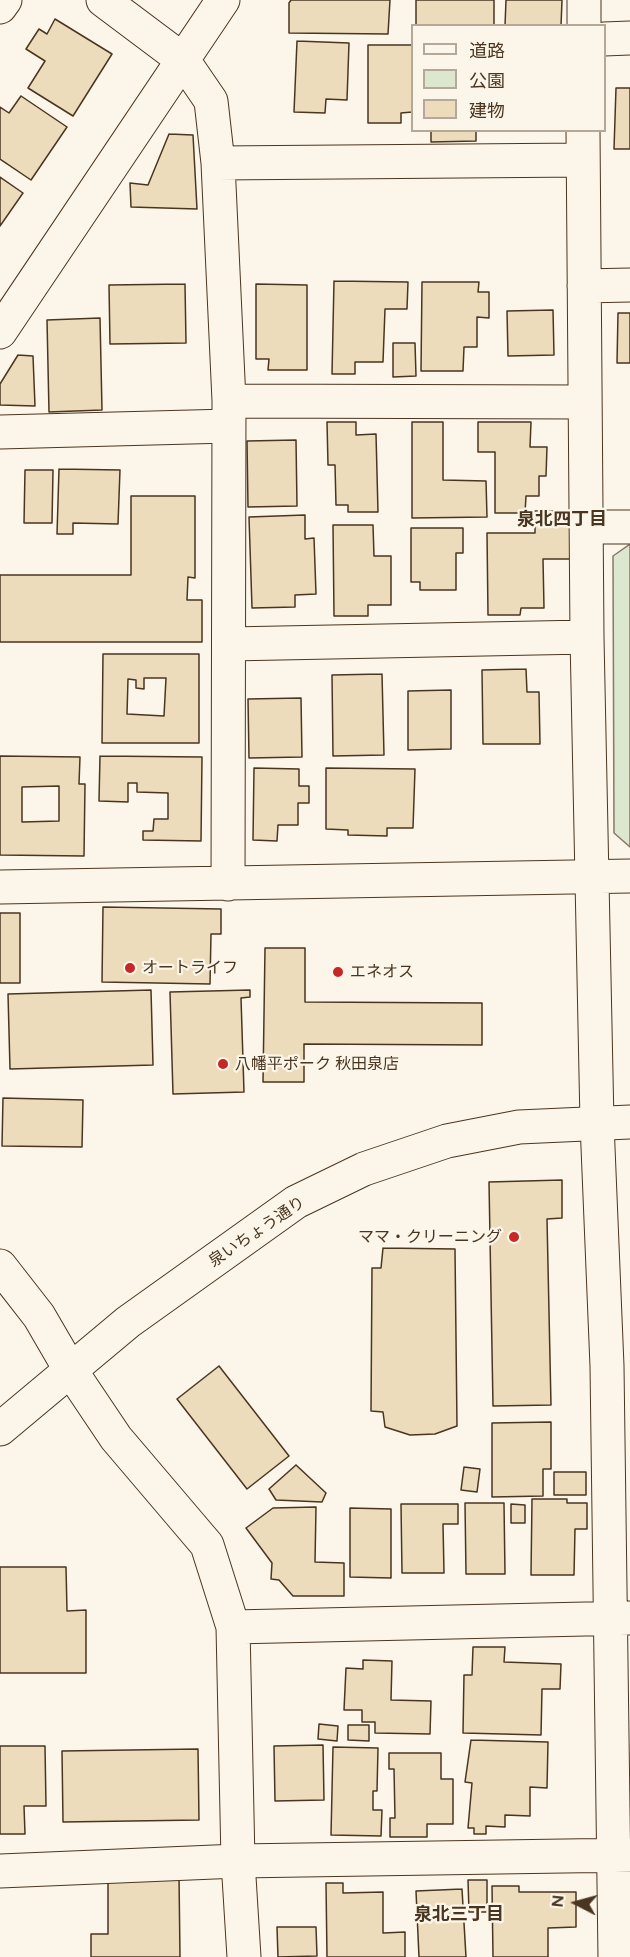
<!DOCTYPE html>
<meta charset="utf-8">
<style>
body{margin:0}
#map{position:relative;width:630px;height:1957px;overflow:hidden;background:#fbf6e9;font-family:Figtree,"Noto Sans JP",sans-serif}
canvas{display:block}
.legend{position:absolute;left:411px;top:24px;width:195px;height:108px;box-sizing:border-box;background:#fbf6e9;border:2px solid #b4a999;margin:0;padding:8px 10px;list-style:none;font-size:18px;color:#4a3520}
.legend li{display:flex;align-items:center;gap:12px;height:30px}
.legend b{width:30px;border:2px solid #b4a999}
.north{position:absolute;left:546px;top:1873px;width:60px;height:60px;-webkit-text-stroke:4px #fbf6e9;paint-order:stroke;rotate:276deg;font-size:16px;font-weight:700;line-height:24px;text-align:center;color:#4a3520}
.north::after{content:'';display:block;margin:auto;width:21px;height:27px;background:#4a3520;clip-path:polygon(50% 0,100% 100%,50% 72%,0 100%)}
</style>
<div id="map">
<canvas width="630" height="1957"></canvas>
<ul class="legend">
<li><b style="height:8px;background:#fbf6e9"></b>道路</li>
<li><b style="height:16px;background:#dce7d0"></b>公園</li>
<li><b style="height:16px;background:#ecdcbc"></b>建物</li>
</ul>
<div class="north">N</div>
</div>
<script>
const g = document.querySelector('canvas').getContext('2d');
g.lineJoin = 'round';
function fillPath(path, color) { g.fillStyle = color; g.fill(path, 'evenodd'); }
const toPath = rows => new Path2D(rows.map(r => 'M' + r).join(''));
function strokePath(path, color, width, dash) { g.strokeStyle = color; g.lineWidth = width; g.lineCap = dash ? 'butt' : 'round'; g.setLineDash(dash || []); g.stroke(path); }
function write(font, color, halo, rows, align = 'center') {
  g.font = font + ' Figtree,"Noto Sans JP",sans-serif'; g.lineWidth = 4.5; g.setLineDash([]); g.textBaseline = 'middle'; g.strokeStyle = halo; g.fillStyle = color; for (const [text, x, y, turn = 0] of rows) {
    g.save(); g.translate(x, y); g.rotate((+turn || 0) * Math.PI / 180); g.textAlign = isNaN(turn) ? turn : align; if (halo) g.strokeText(text, 0, 0); g.fillText(text, 0, 0); g.restore();
  }
}
const green = toPath([
 [630,544,630,847,614,833,613,556,630,544]
]);
const building = toPath([
 [291,0,390,0,388,34,289,33,289,3,291,0],
 [416,0,494,0,494,26,416,26,416,0],
 [506,0,562,0,561,26,505,26,506,0],
 [55,19,112,54,73,116,28,88,45,61,26,49,39,29,47,34,55,19],
 [297,41,349,43,347,100,326,99,325,113,294,112,297,41],
 [368,45,412,45,412,112,401,113,401,123,368,123,368,45],
 [616,88,630,88,630,149,614,149,616,88],
 [21,96,67,127,31,180,0,159,0,107,9,113,21,96],
 [431,130,476,130,476,141,431,142,431,130],
 [169,134,193,135,197,209,131,207,130,183,148,185,169,134],
 [0,177,23,193,0,226,0,177],
 [334,281,408,282,407,309,385,309,383,362,355,362,355,374,332,374,334,281],
 [422,282,479,282,478,292,489,292,489,318,477,317,477,347,464,347,463,371,421,371,422,282],
 [185,284,186,343,110,344,109,285,185,284],
 [256,284,307,285,307,370,268,370,269,359,256,359,256,284],
 [553,310,554,355,508,356,507,311,553,310],
 [618,313,630,313,630,363,617,363,618,313],
 [100,318,102,410,49,412,47,320,100,318],
 [393,343,415,343,416,376,393,377,393,343],
 [18,355,33,356,35,406,0,405,0,384,18,355],
 [327,422,356,422,356,435,376,434,378,512,348,512,348,505,336,505,335,465,328,465,327,422],
 [412,422,443,422,443,480,486,481,487,517,412,518,412,422],
 [478,422,531,422,530,447,547,447,546,476,539,476,539,496,526,496,525,513,495,513,495,452,478,452,478,422],
 [296,440,297,506,248,507,247,441,296,440],
 [59,469,120,470,118,524,73,523,73,534,57,534,59,469],
 [25,470,53,470,52,523,24,523,25,470],
 [131,496,195,496,195,578,188,577,187,600,202,600,202,642,0,642,0,575,131,575,131,496],
 [535,511,573,511,573,559,543,559,544,608,521,608,520,615,488,615,487,533,535,533,535,511],
 [305,515,305,539,314,538,316,594,295,595,295,607,252,608,249,517,305,515],
 [333,525,373,525,374,556,391,556,391,605,368,605,368,616,334,616,333,525],
 [411,528,463,528,463,553,456,553,456,590,420,590,420,582,411,582,411,528],
 [103,654,199,654,199,743,102,743,103,654],
 [144,678,166,678,164,716,127,714,128,679,136,680,136,688,144,689,144,678],
 [526,669,527,692,539,692,540,744,483,744,482,670,526,669],
 [382,674,384,755,333,756,332,675,382,674],
 [451,690,451,749,408,750,408,691,451,690],
 [301,698,302,757,249,758,248,699,301,698],
 [0,756,80,757,79,784,85,784,84,856,0,855,0,756],
 [59,786,59,821,22,822,22,787,59,786],
 [100,756,202,757,201,841,143,840,143,831,153,831,154,819,168,819,168,793,137,792,137,783,128,783,128,802,99,801,100,756],
 [254,768,299,769,299,786,309,786,309,803,298,803,298,825,278,825,277,841,253,840,254,768],
 [326,768,415,769,413,828,387,828,387,836,348,835,348,830,326,829,326,768],
 [103,907,221,909,221,934,211,934,210,984,102,982,103,907],
 [0,913,20,913,20,983,0,983,0,913],
 [265,948,305,948,305,1002,482,1003,482,1045,304,1044,304,1082,263,1082,265,948],
 [151,990,153,1065,10,1069,8,994,151,990],
 [250,990,250,997,241,998,244,1092,173,1094,170,992,250,990],
 [3,1098,83,1100,82,1147,2,1146,3,1098],
 [562,1180,562,1218,547,1219,551,1405,493,1406,489,1182,562,1180],
 [383,1248,455,1249,457,1426,435,1434,410,1435,385,1427,383,1412,371,1411,372,1268,381,1268,383,1248],
 [219,1366,289,1456,247,1489,177,1399,219,1366],
 [551,1422,551,1469,543,1469,543,1496,492,1497,492,1423,551,1422],
 [296,1465,326,1493,322,1502,276,1500,269,1489,296,1465],
 [464,1467,480,1469,477,1492,461,1490,464,1467],
 [554,1472,586,1472,586,1495,554,1495,554,1472],
 [532,1499,567,1499,567,1503,587,1503,587,1529,575,1529,574,1575,531,1575,532,1499],
 [465,1503,504,1503,505,1574,466,1574,465,1503],
 [401,1504,458,1504,458,1524,443,1524,444,1573,402,1573,401,1504],
 [511,1504,525,1505,525,1523,511,1523,511,1504],
 [316,1507,315,1562,344,1563,344,1596,293,1596,279,1580,271,1579,272,1563,246,1528,273,1508,316,1507],
 [350,1508,391,1509,391,1578,350,1577,350,1508],
 [0,1567,66,1567,67,1611,86,1610,86,1673,0,1673,0,1567],
 [473,1647,505,1647,504,1662,561,1664,560,1689,542,1689,541,1735,463,1733,464,1675,472,1675,473,1647],
 [363,1660,392,1661,391,1700,431,1701,430,1734,375,1733,375,1722,362,1722,362,1710,344,1710,346,1668,363,1669,363,1660],
 [319,1724,338,1726,337,1741,318,1739,319,1724],
 [348,1725,369,1725,369,1741,348,1740,348,1725],
 [471,1740,548,1742,547,1788,530,1787,530,1816,505,1815,505,1827,486,1826,486,1834,474,1834,474,1828,468,1828,472,1783,465,1782,471,1740],
 [323,1745,324,1800,275,1801,274,1746,323,1745],
 [0,1746,45,1746,46,1806,24,1806,25,1834,0,1834,0,1746],
 [333,1747,378,1748,377,1791,373,1791,373,1810,382,1810,381,1836,331,1835,333,1747],
 [198,1749,199,1820,63,1822,62,1751,198,1749],
 [389,1753,441,1753,441,1779,453,1779,453,1824,427,1824,427,1837,390,1837,390,1818,395,1818,394,1769,389,1769,389,1753],
 [179,1875,180,1957,91,1957,91,1934,108,1934,108,1876,179,1875],
 [468,1880,487,1880,487,1912,469,1912,468,1880],
 [326,1883,343,1883,343,1893,383,1892,383,1933,405,1932,405,1957,327,1957,326,1883],
 [492,1886,519,1886,519,1892,576,1892,576,1927,548,1928,548,1957,493,1957,492,1886],
 [462,1889,466,1957,419,1957,416,1891,462,1889],
 [277,1927,316,1927,317,1956,278,1957,277,1927]
]);
const minor = toPath([
 [103,0,183,60,211,101,218,163,229,401,228,884],
 [584,0,584,26],
 [0,7,5,0],
 [604,39,630,38],
 [583,130,587,637,597,1123,607,1366,615,1957],
 [218,163,583,160],
 [584,286,630,285],
 [0,332,223,0],
 [229,401,585,402],
 [0,432,229,426],
 [586,527,630,527],
 [229,644,587,637],
 [0,887,630,876],
 [0,1266,39,1316,71,1371,116,1438,207,1545,233,1627,238,1861,244,1957],
 [233,1627,630,1618],
 [0,1871,238,1861,630,1855]
]);
const tertiary = toPath([
 [0,1429,128,1322,296,1202,364,1169,447,1141,519,1127,630,1122]
]);
const markers = [
 [130,968,6,"#c62828"],
 [338,972,6,"#c62828"],
 [223,1064,6,"#c62828"],
 [514,1237,6,"#c62828"]
];
const poiNames = [
 ["オートライフ",142,968],
 ["エネオス",350,972],
 ["八幡平ポーク 秋田泉店",235,1064],
 ["ママ・クリーニング",502,1237,"right"]
];
const streetNames = [
 ["泉いちょう通り",257,1232,-34]
];
const neighbourhoodNames = [
 ["泉北四丁目",562,520],
 ["泉北三丁目",459,1915]
];
fillPath(green, '#dce7d0');
strokePath(green, '#887966', 1.5);
fillPath(building, '#ecdcbc');
strokePath(building, '#4a3520', 1.5);
strokePath(minor, '#4a3520', 35);
strokePath(tertiary, '#4a3520', 35);
strokePath(minor, '#fbf6e9', 33);
strokePath(tertiary, '#fbf6e9', 33);
for (const [x, y, r, color] of markers) { const dot = new Path2D(); dot.arc(x, y, r, 0, 2 * Math.PI); g.fillStyle = color; g.fill(dot); strokePath(dot, '#fbf6e9', 2); }
write('16px', '#4a3520', '#fbf6e9', poiNames, 'left');
write('16px', '#4a3520', '#fbf6e9', streetNames);
write('bold 18px', '#4a3520', '#fbf6e9', neighbourhoodNames);
</script>
